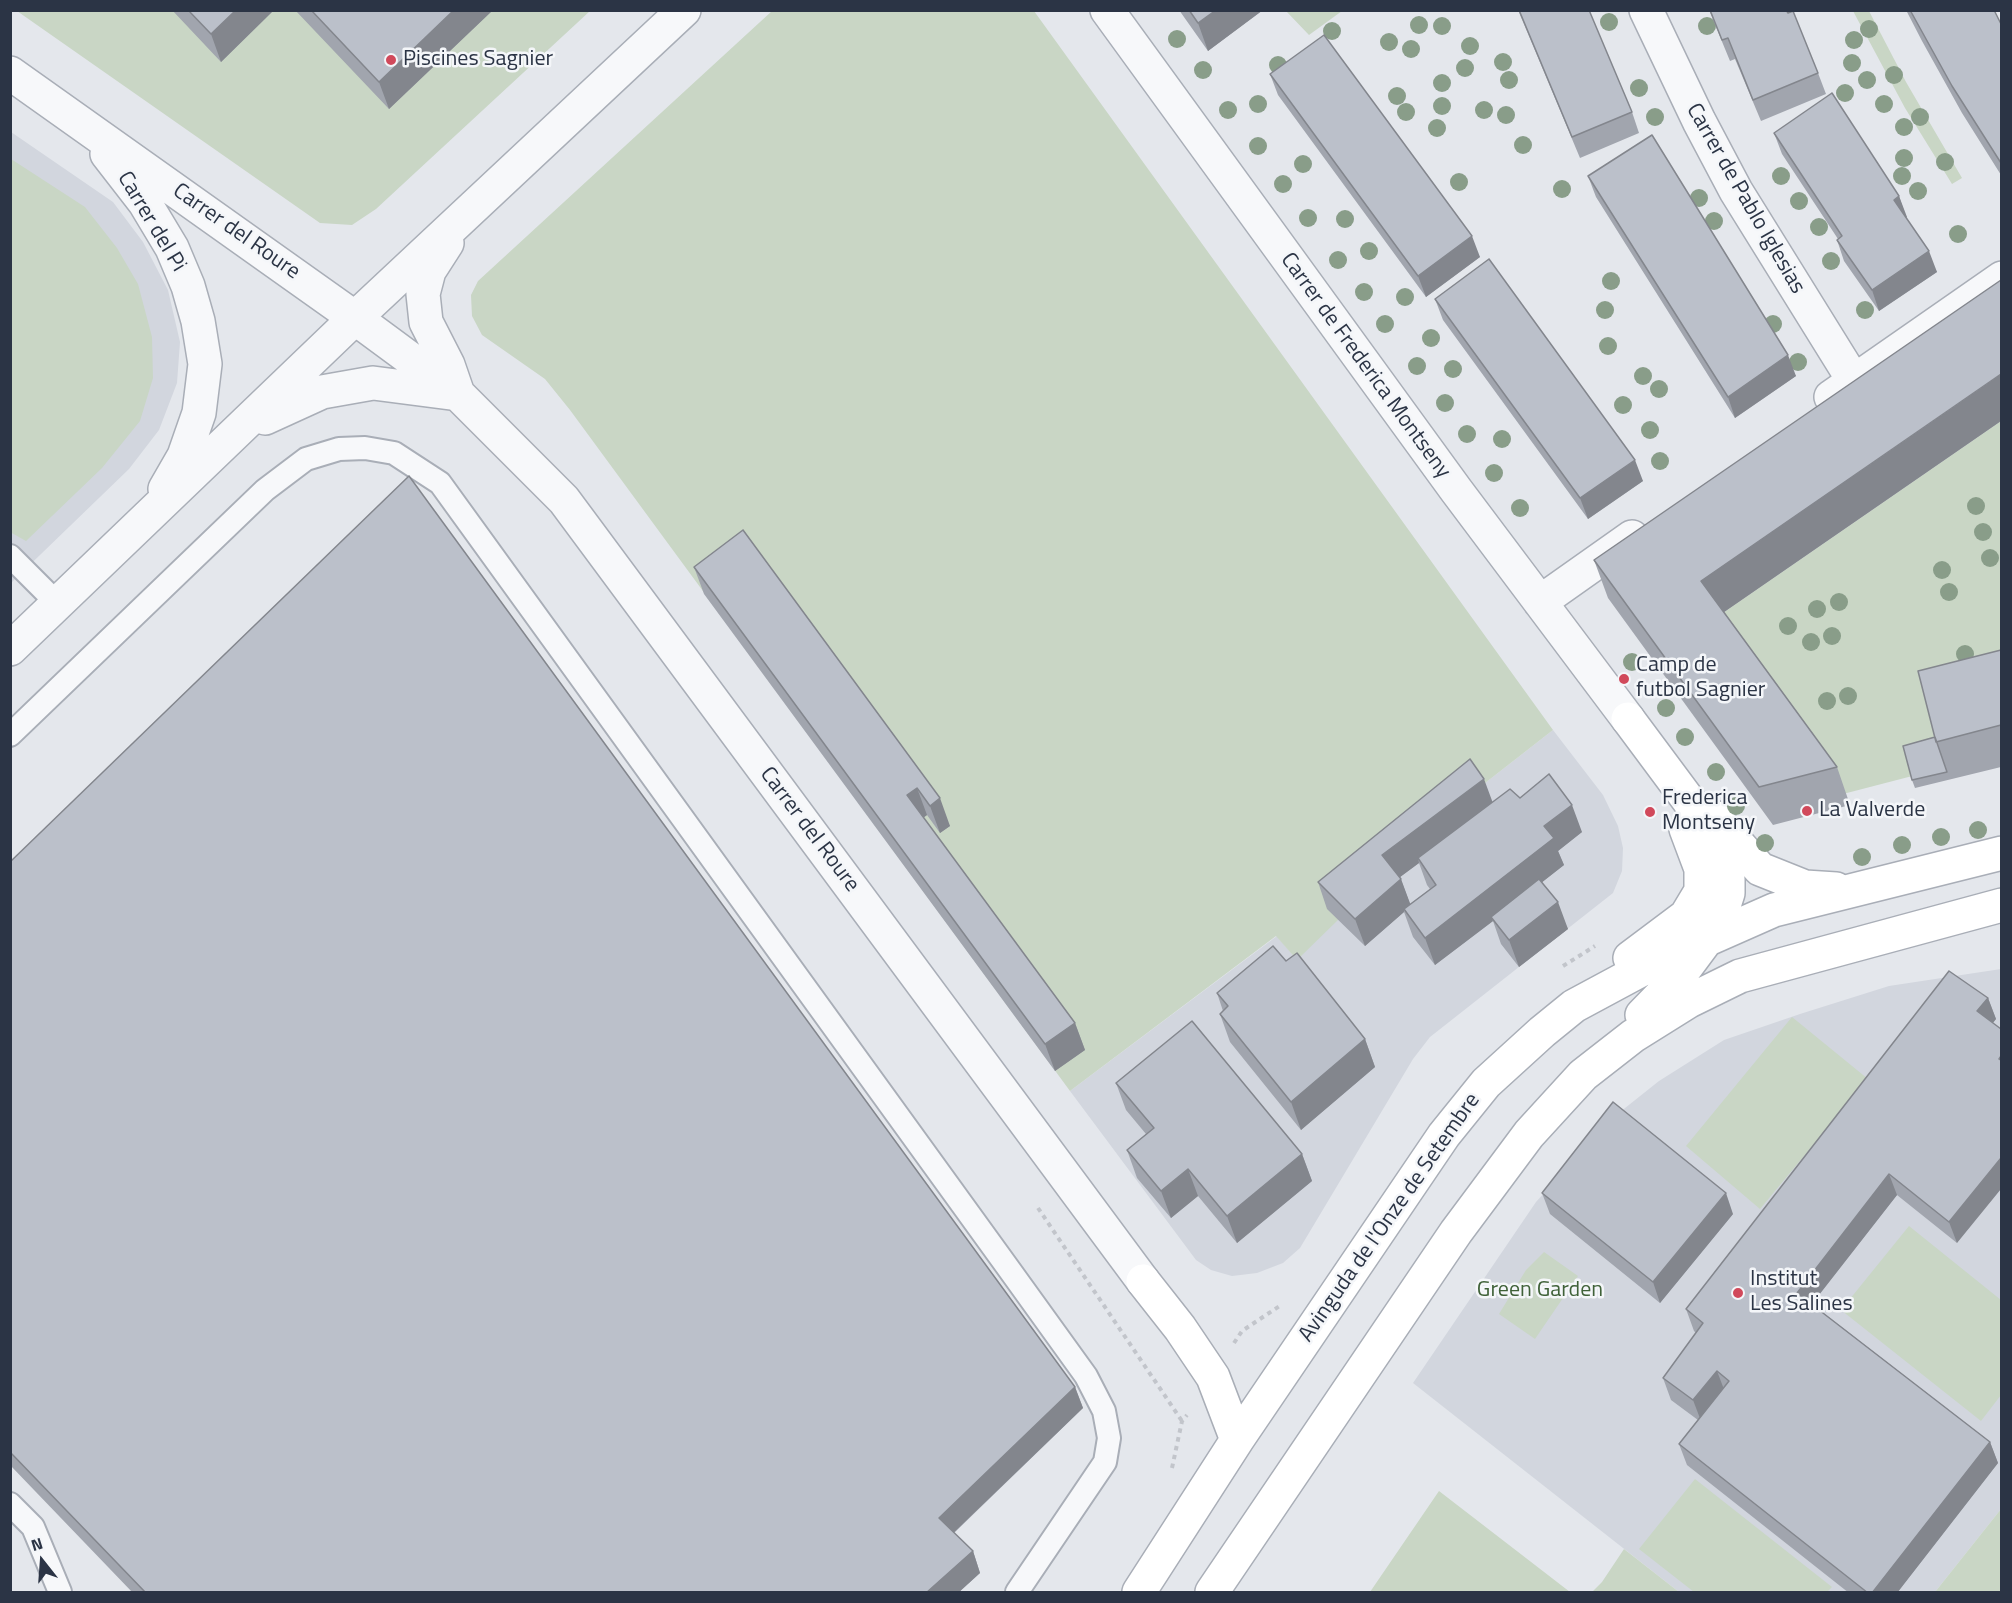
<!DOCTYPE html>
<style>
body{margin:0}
#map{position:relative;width:2012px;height:1603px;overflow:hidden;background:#e4e7ec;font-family:"Titillium Web",sans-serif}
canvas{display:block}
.frame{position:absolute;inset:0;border:12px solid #2b3445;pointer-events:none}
.north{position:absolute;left:12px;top:1531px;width:60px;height:60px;-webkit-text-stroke:4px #f4f6f9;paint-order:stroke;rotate:343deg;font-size:16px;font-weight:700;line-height:24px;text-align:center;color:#2b3445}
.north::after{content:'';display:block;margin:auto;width:21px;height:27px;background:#2b3445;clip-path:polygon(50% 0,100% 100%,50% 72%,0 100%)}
</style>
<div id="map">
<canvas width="2012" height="1603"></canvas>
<div class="frame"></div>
<div class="north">N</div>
</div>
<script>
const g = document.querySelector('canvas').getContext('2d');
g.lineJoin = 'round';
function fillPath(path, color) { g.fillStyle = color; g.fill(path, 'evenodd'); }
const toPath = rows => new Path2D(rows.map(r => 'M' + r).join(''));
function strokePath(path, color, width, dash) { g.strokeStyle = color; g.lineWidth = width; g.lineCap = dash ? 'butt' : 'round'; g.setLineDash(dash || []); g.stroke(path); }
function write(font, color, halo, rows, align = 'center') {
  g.font = font + ' "Titillium Web",sans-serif'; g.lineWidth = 5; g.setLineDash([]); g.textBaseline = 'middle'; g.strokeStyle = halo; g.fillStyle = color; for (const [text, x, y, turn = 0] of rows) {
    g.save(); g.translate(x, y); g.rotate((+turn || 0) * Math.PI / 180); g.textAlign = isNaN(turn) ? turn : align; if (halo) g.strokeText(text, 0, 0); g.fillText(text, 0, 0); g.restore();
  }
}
const built = toPath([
 [11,132,113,202,143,242,168,290,180,342,177,383,159,430,129,469,11,583],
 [1553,730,1603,795,1618,826,1623,848,1622,871,1613,893,1430,1037,1413,1059,1300,1248,1283,1263,1257,1273,1232,1276,1211,1270,1196,1260,1070,1091,1277,936,1297,960,1366,876],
 [2001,969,2001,1509,1935,1592,1679,1592,1413,1383,1536,1202,1610,1120,1659,1081,1724,1040,1800,1014,1889,986]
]);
const green = toPath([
 [17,11,590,11,376,209,352,225,320,223],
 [772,11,1034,11,1553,730,1366,876,1339,919,1297,960,1276,936,1070,1091,570,410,545,379,482,335,472,316,471,295,478,281],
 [1286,11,1342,11,1309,35],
 [1853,11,1869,11,1906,82,1962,178,1952,184,1905,108],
 [11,159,85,207,117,248,138,284,152,337,153,378,140,421,102,468,26,541,10,532],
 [2001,421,2001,691,1947,767,1843,794,1714,619],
 [1792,1017,1868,1079,1760,1209,1686,1146],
 [1909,1226,2001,1300,2001,1395,1981,1421,1841,1310],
 [1544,1252,1578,1276,1535,1339,1499,1314,1526,1270],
 [1695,1479,1832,1587,1827,1592,1694,1592,1639,1549],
 [1439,1491,1570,1592,1370,1592],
 [2001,1509,2001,1592,1935,1592],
 [1624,1549,1679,1592,1592,1592,1602,1582]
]);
const path = toPath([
 [1563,966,1595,946],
 [1038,1208,1182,1421],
 [1234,1343,1242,1331,1281,1305],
 [1172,1468,1182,1421,1187,1415]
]);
const lane = toPath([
 [10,556,58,604],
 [10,735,265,490,306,459,339,449,365,448,394,453,440,483,1006,1265,1086,1376,1104,1411,1109,1438,1105,1462,1017,1592],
 [10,1504,33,1527,60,1592]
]);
const street = toPath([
 [1107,10,1456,490,1628,719],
 [1646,10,1699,121,1736,191,1854,381],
 [10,73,355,318,458,394,564,500,1143,1281],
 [107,154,145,203,172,248,188,286,198,321,205,364,199,413,184,456,165,489],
 [1831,397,2002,278],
 [265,418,322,392,373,383,458,394,448,365,426,322,423,294,429,271,447,243],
 [1540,602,1632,537],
 [10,649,355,318,684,10]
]);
const secondary = toPath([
 [1628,719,1689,801,1714,843,1728,879,1728,893,1722,912,1707,939,1678,978,1642,1015],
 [1714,817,1760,869,1805,887,1836,889],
 [1630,958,1686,916,1701,891,1701,869,1686,829],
 [1143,1281,1180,1328,1213,1377,1237,1440],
 [1139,1592,1237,1440,1444,1135,1486,1083,1542,1032,1574,1006,1654,963,1774,910,2002,853],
 [1212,1592,1456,1232,1529,1134,1583,1075,1633,1036,1689,1001,1740,976,2002,905]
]);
const trees = [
 [1609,22],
 [1419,25],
 [1442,26],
 [1707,26],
 [1869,29],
 [1332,31],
 [1177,39],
 [1854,40],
 [1389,42],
 [1470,46],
 [1411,49],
 [1503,62],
 [1852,63],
 [1278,65],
 [1465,68],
 [1203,70],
 [1894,75],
 [1509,80],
 [1867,80],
 [1442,83],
 [1639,88],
 [1845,93],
 [1397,96],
 [1258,104],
 [1884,104],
 [1442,106],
 [1228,110],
 [1484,110],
 [1406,112],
 [1506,115],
 [1655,117],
 [1920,117],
 [1904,127],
 [1437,128],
 [1523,145],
 [1258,146],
 [1904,158],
 [1945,162],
 [1303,164],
 [1781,176],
 [1902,176],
 [1459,182],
 [1283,184],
 [1562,189],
 [1918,191],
 [1699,198],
 [1799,201],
 [1308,218],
 [1345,219],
 [1714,221],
 [1819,227],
 [1958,234],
 [1369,251],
 [1338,260],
 [1831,261],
 [1611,281],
 [1364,292],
 [1405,297],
 [1605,310],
 [1865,310],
 [1385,324],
 [1773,324],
 [1431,338],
 [1608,346],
 [1798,362],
 [1417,366],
 [1453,369],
 [1643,376],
 [1659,389],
 [1445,403],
 [1623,405],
 [1650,430],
 [1467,434],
 [1502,439],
 [1660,461],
 [1494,473],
 [1976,506],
 [1520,508],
 [1983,532],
 [1990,558],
 [1942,570],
 [1949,592],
 [1839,602],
 [1817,609],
 [1788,626],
 [1832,636],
 [1811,642],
 [1965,654],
 [1632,662],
 [1848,696],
 [1827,701],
 [1666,708],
 [1685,737],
 [1716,772],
 [1736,806],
 [1978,830],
 [1941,837],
 [1765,843],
 [1902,845],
 [1862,857]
];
const wall = toPath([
 [172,10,274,10,221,62],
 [295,10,493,10,389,109],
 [1179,10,1263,10,1208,51],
 [1518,10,1589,10,1632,112,1639,133,1580,158],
 [1709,10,1786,10,1818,73,1826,94,1761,121,1735,59,1730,61],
 [1906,10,1994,10,2001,24,2001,175,1962,113,1922,41],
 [1270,74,1480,257,1426,297,1278,95],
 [1774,133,1899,196,1906,217,1937,272,1879,311,1844,261,1837,240,1838,239,1782,154],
 [1588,176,1796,376,1735,418,1596,197],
 [1435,299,1643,481,1588,519,1443,320],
 [2001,421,1724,612,1837,767,1850,805,1773,825,1608,598,1594,560],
 [743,530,950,826,940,833,927,815,923,818,1075,1023,1085,1050,1055,1071,704,594,694,567],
 [2001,650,2001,767,1915,788,1912,780,1935,737],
 [1520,798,1582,832,1558,851,1564,865,1542,882,1568,929,1519,967,1501,944,1493,921,1435,965,1413,937,1404,912,1365,946,1327,909,1318,882,1493,802],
 [1419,863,1427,885,1430,889,1410,904,1400,877],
 [10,862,1075,1387,1083,1408,954,1533,973,1551,980,1573,958,1593,133,1593,10,1465],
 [1286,961,1365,1039,1375,1067,1301,1130,1230,1042,1220,1014,1223,1011,1217,993],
 [1988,998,1996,1019,1993,1023,1957,1243,1897,1195,1812,1304,1990,1442,1998,1463,1897,1593,1849,1593,1687,1465,1679,1444,1698,1420,1671,1400,1663,1378,1696,1333,1694,1331,1686,1309],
 [1116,1083,1302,1154,1312,1181,1237,1243,1198,1196,1171,1218,1137,1178,1127,1150,1146,1134,1126,1110],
 [1542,1193,1733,1214,1660,1303,1550,1214]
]);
const shadedWall = toPath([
 [236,10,274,10,221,62,211,34],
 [454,10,493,10,389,109,379,82],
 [1216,10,1263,10,1208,51,1198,23],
 [1899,196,1907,217,1902,221,1894,200],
 [1472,236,1480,257,1426,297,1418,276],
 [1929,251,1937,272,1879,311,1872,290],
 [1788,355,1796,376,1735,418,1728,397],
 [2001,374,2001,421,1714,619,1701,581],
 [1635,460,1643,481,1588,519,1580,498],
 [1484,779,1494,806,1418,858,1419,863,1392,883,1382,855],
 [917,788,927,815,917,822,907,795],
 [940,798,950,826,940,833,930,806],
 [1572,805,1582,832,1558,851,1564,865,1494,920,1491,917,1493,921,1435,965,1425,938,1544,826],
 [1401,879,1411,906,1404,909,1404,912,1365,946,1355,919],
 [1558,902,1568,929,1519,967,1509,940],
 [1988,998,1996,1019,1985,1032,1977,1011],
 [1075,1023,1085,1050,1055,1071,1045,1044],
 [1365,1039,1375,1067,1301,1130,1291,1102],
 [1302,1154,1312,1181,1237,1243,1227,1216],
 [2001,1158,2001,1189,1957,1243,1949,1222],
 [1188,1169,1198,1196,1171,1218,1161,1191],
 [1889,1174,1897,1195,1804,1314,1797,1293],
 [1726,1193,1733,1214,1660,1303,1653,1282],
 [1717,1371,1725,1392,1701,1421,1693,1400],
 [1075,1387,1083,1408,947,1539,939,1518],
 [1990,1442,1998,1463,1897,1593,1872,1593],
 [973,1551,980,1573,958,1593,926,1593]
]);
const building = toPath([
 [188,10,236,10,211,34,188,10],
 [311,10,454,10,379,82,311,10],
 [1189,10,1216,10,1198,23,1189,10],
 [1519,10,1589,10,1632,112,1572,137,1519,10],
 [1710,10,1786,10,1788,13,1793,11,1818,73,1753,100,1728,38,1722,40,1710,10],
 [1910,10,1994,10,2001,24,2001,163,1952,86,1910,10],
 [1324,35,1472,236,1418,276,1270,74,1324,35],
 [1832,93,1899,196,1894,200,1929,251,1872,290,1837,240,1842,236,1774,133,1832,93],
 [1652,135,1788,355,1728,397,1588,176,1652,135],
 [1489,259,1635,460,1580,498,1435,299,1489,259],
 [2001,280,2001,374,1701,581,1837,767,1759,787,1594,560,2001,280],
 [409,476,1075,1387,939,1518,973,1551,926,1593,146,1593,10,1452,10,862,409,476],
 [743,530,940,798,930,806,917,788,907,795,1075,1023,1045,1044,694,567,743,530],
 [2001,650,2001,725,1936,742,1918,671,2001,650],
 [1935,737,1947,772,1912,780,1903,746,1935,737],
 [1470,759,1484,779,1382,855,1401,879,1355,919,1318,882,1470,759],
 [1549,774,1572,805,1544,826,1554,838,1425,938,1404,909,1436,885,1418,858,1510,789,1520,798,1549,774],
 [1539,879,1558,902,1509,940,1491,917,1539,879],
 [1273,946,1286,961,1297,953,1365,1039,1291,1102,1220,1014,1228,1006,1217,993,1273,946],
 [1949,971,1988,998,1977,1011,2001,1029,2001,1056,1999,1059,2001,1060,2001,1158,1949,1222,1889,1174,1797,1293,1990,1442,1872,1593,1868,1593,1679,1444,1729,1381,1717,1371,1693,1400,1663,1378,1703,1323,1686,1309,1949,971],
 [1192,1021,1302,1154,1227,1216,1188,1169,1161,1191,1127,1150,1154,1128,1116,1083,1192,1021],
 [1613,1102,1726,1193,1653,1282,1542,1193,1613,1102]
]);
const markers = [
 [391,60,6,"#d1495b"],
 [1624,679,6,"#d1495b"],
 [1807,811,6,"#d1495b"],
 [1650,812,6,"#d1495b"],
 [1738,1293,6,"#d1495b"]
];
const poiNames = [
 ["Piscines Sagnier",403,60],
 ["Camp de",1636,666],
 ["futbol Sagnier",1636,691],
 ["Frederica",1662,799],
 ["Montseny",1662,824],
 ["La Valverde",1819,811],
 ["Institut",1750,1280],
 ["Les Salines",1750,1305]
];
const streetNames = [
 ["Carrer de Pablo Iglesias",1745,199,60],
 ["Carrer del Pi",151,222,59],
 ["Carrer del Roure",236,232,35],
 ["Carrer de Frederica Montseny",1365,366,54],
 ["Carrer del Roure",809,830,53],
 ["Avinguda de l'Onze de Setembre",1390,1218,-55]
];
const parkNames = [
 ["Green Garden",1540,1291]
];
fillPath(built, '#d2d6de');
fillPath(green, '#c9d6c5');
strokePath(lane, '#a9aeb7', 26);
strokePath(street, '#a9aeb7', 36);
strokePath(secondary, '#a9aeb7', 36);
strokePath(path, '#c2c5cb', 4, [4.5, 4.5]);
strokePath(lane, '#f7f8fa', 22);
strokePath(street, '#f7f8fa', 33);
strokePath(secondary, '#fff', 33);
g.fillStyle = '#899d89';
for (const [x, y] of trees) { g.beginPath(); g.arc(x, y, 9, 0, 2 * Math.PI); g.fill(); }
fillPath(wall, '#a1a5ae');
fillPath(shadedWall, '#83868d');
fillPath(building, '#bbc0ca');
strokePath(building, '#83868d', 1.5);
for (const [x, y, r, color] of markers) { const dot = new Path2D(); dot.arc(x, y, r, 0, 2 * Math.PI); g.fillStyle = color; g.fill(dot); strokePath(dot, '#f4f6f9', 2); }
write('22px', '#2b3445', '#f4f6f9', poiNames, 'left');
write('22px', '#2b3445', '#f4f6f9', streetNames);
write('22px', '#3f6138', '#f4f6f9', parkNames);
</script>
